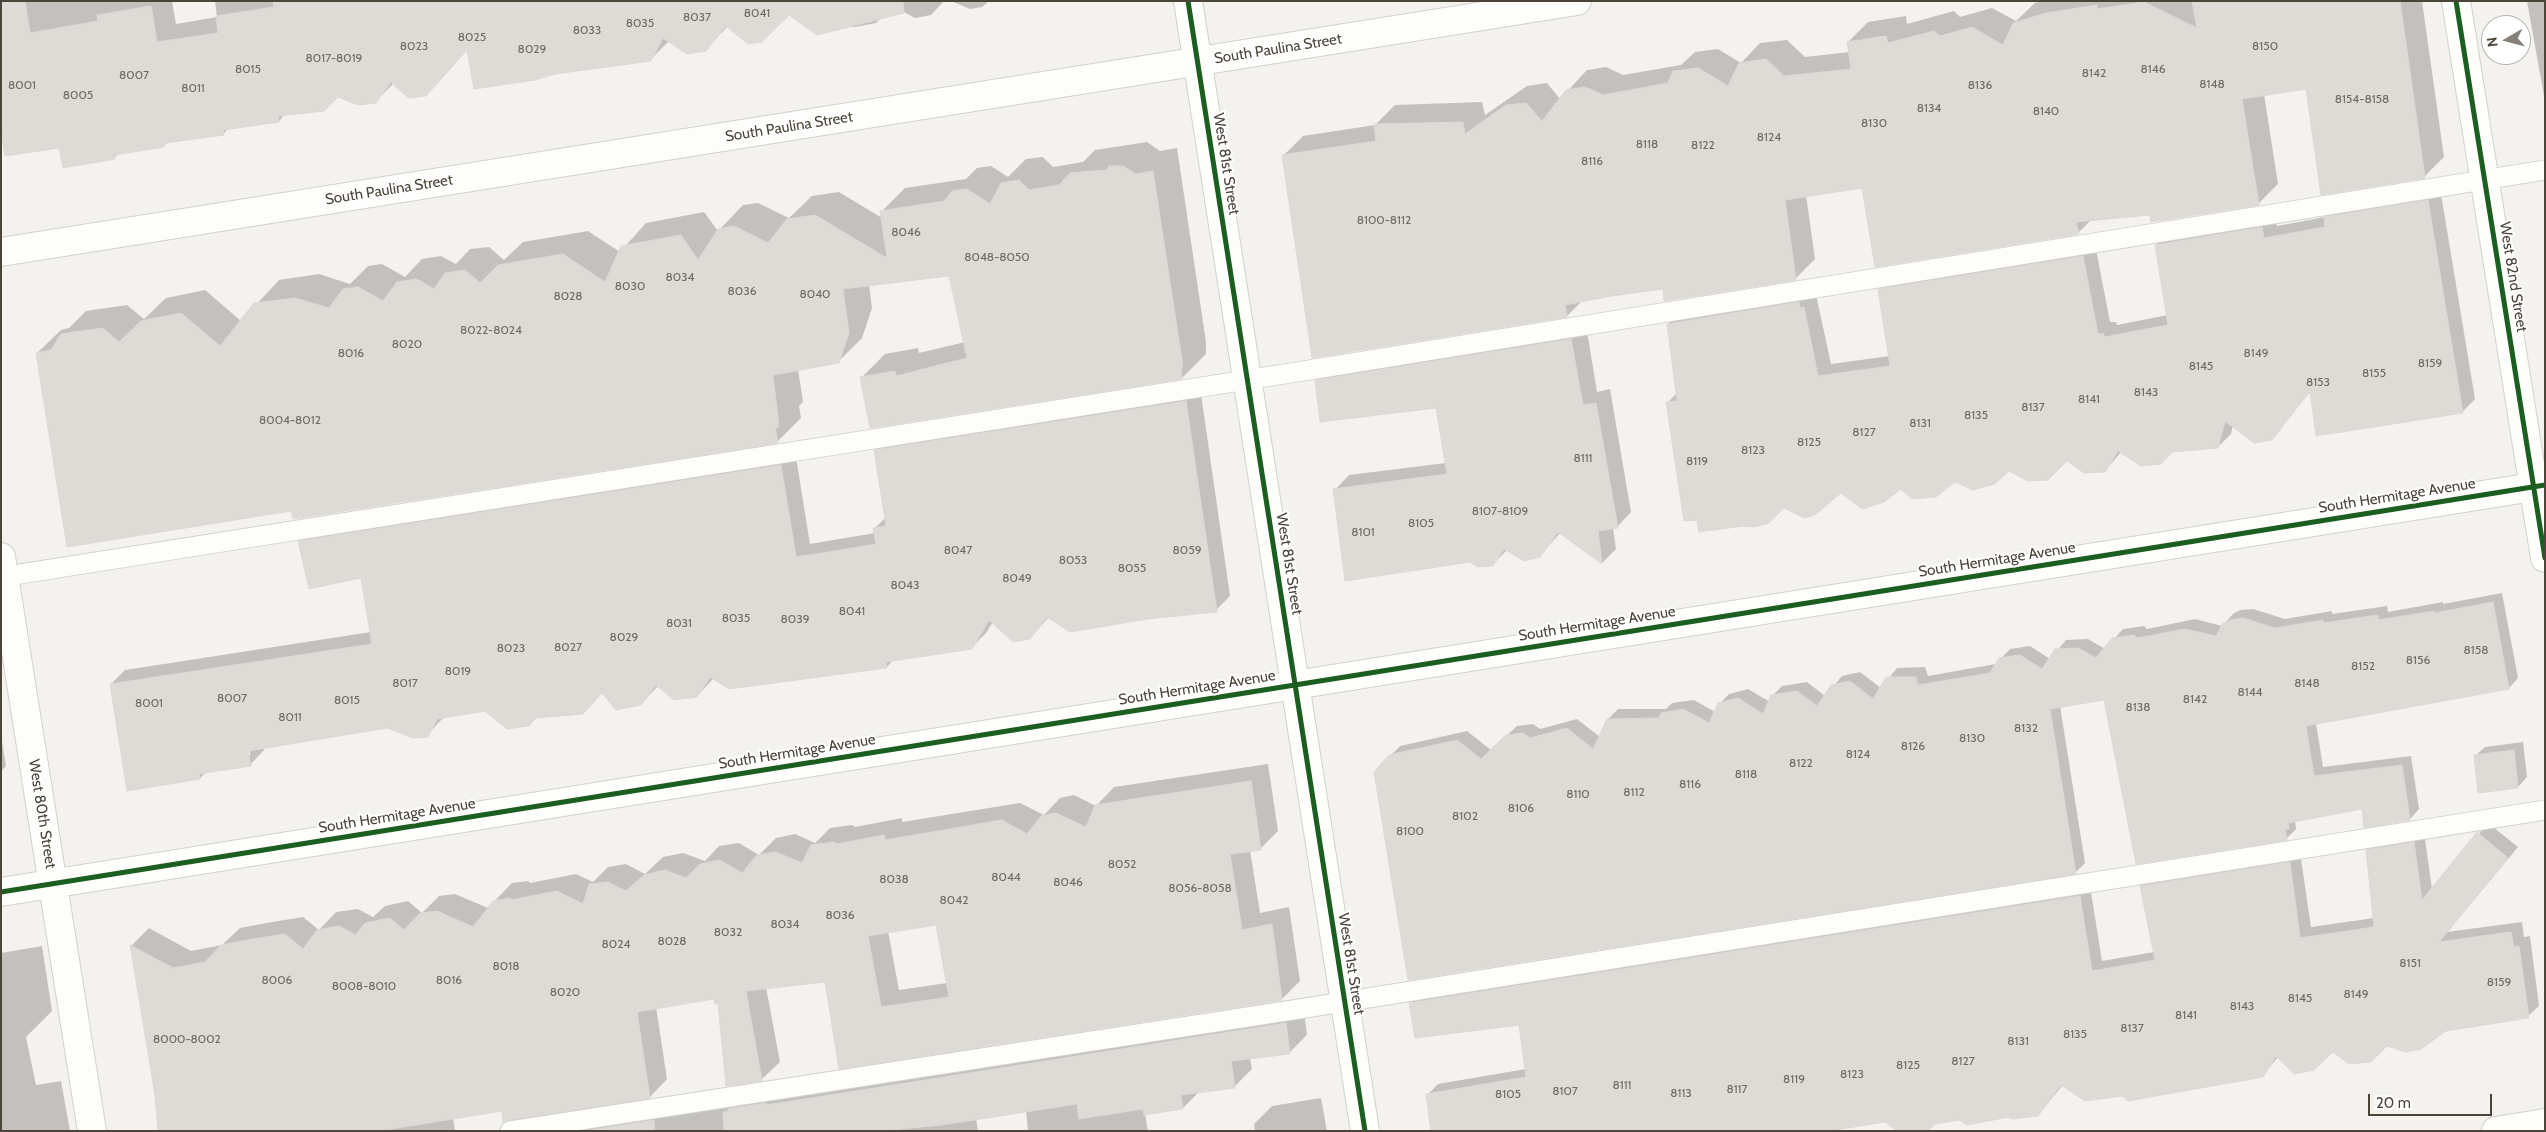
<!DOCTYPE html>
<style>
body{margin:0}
#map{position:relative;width:2546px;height:1132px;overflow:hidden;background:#f4f2ee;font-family:Cabin,sans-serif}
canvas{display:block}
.frame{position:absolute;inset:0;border:2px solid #4b4439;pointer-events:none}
.north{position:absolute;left:2481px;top:15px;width:50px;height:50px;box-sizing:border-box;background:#fff;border:1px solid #b7b4b0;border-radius:50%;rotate:262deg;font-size:14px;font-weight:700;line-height:20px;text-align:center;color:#4b4439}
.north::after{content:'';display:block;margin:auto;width:18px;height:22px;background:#868178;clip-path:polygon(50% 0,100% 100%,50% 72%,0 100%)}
.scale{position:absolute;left:2368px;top:1094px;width:124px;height:22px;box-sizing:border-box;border:2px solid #4b4439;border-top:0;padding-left:6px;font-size:15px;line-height:18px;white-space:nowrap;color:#4b4439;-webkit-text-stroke:4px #fff;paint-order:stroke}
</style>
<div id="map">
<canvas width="2546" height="1132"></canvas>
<div class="frame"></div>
<div class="north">N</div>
<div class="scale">20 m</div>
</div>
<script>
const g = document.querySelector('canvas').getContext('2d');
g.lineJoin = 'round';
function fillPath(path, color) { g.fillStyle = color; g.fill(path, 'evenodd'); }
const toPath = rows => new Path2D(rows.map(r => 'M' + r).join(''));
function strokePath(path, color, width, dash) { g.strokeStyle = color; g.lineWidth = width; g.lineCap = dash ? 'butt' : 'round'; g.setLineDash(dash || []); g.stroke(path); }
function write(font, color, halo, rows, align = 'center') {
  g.font = font + ' Cabin,sans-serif'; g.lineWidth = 4; g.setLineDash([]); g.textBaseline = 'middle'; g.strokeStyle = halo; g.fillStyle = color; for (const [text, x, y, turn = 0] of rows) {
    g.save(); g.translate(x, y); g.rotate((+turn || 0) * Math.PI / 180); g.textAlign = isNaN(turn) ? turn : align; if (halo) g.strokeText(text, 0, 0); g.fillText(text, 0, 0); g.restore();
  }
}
const shadow = toPath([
 [1,1,172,1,176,24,217,17,215,1,944,1,931,15,915,18,893,6,876,23,855,27,789,14,728,26,705,50,669,41,650,60,468,49,426,95,394,83,375,102,338,95,285,114,279,121,229,128,223,134,167,142,164,146,119,153,114,158,60,146],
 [951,1,989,1,982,7,970,9],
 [2041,1,2422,1,2444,157,2424,177,2307,87,2264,94,2278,184,2258,204,2092,219,2078,233,1863,187,1806,195,1815,259,1795,279,1664,288,1582,301,1567,316,1313,357,1283,156,1303,136,1375,125,1395,105,1482,102,1485,115,1527,86,1547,83,1560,99,1587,70,1606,67,1623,75,1681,65,1695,52,1718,49,1741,63,1760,43,1787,40,1805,57,1850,52,1848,42,1868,22,1906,16,1907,24,1954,11,1960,17,1992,8,2016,21,2035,3],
 [2527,1,2545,1,2545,102],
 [1147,142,1160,151,1177,148,1206,342,1206,354,1182,378,861,378,885,354,918,348,919,353,965,342,950,275,869,284,872,308,862,338,838,362,798,369,803,402,799,406,801,418,777,442,292,510,37,353,61,330,69,328,86,311,127,305,144,319,166,298,205,290,241,321,279,280,319,274,350,284,368,266,382,264,405,277,422,259,441,256,456,264,470,249,489,247,504,260,523,242,588,231,620,252,646,223,704,212,718,231,743,205,758,203,789,218,812,196,839,192,882,218,881,212,905,188,966,179,977,168,991,166,1008,177,1026,159,1043,157,1053,167,1083,162,1095,150],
 [2440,188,2475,399,2462,412,2311,391,2271,439,2233,425,2231,434,2218,447,2121,452,2105,471,2067,460,1955,481,1841,492,1667,403,1677,393,1668,324,1681,311,1816,295,1831,364,1890,356,1879,290,1892,277,2095,244,2110,322,2116,322,2117,325,2168,315,2156,245,2169,232,2275,215,2277,226,2325,217,2338,205],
 [1586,325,1597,392,1610,389,1631,512,1617,527,1613,528,1616,549,1602,563,1561,532,1539,556,1507,550,1493,564,1335,490,1349,475,1446,463,1437,406,1317,381,1331,366],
 [1200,387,1230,596,1216,610,1049,617,1030,638,993,622,986,633,971,648,894,659,887,667,714,678,697,696,659,685,641,704,603,692,537,717,529,725,485,710,444,717,427,735,387,727,264,747,264,750,250,765,206,772,200,778,111,684,125,670,371,632,362,576,299,542,313,528,795,451,810,544,875,533,874,529,886,517,875,451,890,436],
 [249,744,250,755,248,755,246,745],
 [2502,593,2518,678,2509,688,2316,723,2323,767,2411,756,2419,809,2410,819,2363,808,2295,821,2296,829,2286,839,2105,698,2060,706,2085,863,2076,872,1390,756,1400,746,1467,731,1491,750,1517,726,1533,724,1540,729,1577,719,1600,737,1608,719,1618,709,1666,709,1672,703,1694,700,1715,712,1719,704,1729,694,1748,689,1770,702,1772,696,1782,686,1807,682,1825,696,1842,676,1860,672,1881,688,1897,668,1925,667,1928,676,1996,664,2010,649,2030,646,2050,659,2066,640,2088,639,2105,649,2123,629,2144,626,2147,629,2195,619,2222,626,2234,613,2241,610,2253,609,2285,619,2332,611,2332,614,2387,606,2388,612,2443,602,2443,604],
 [1,735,6,766,1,771],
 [2523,742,2527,777,2518,787,2475,756,2485,747],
 [1268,764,1278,831,1260,849,1250,850,1260,913,1289,907,1300,981,1282,999,840,1067,827,981,766,987,780,1062,762,1079,715,997,656,1007,667,1079,650,1097,506,1109,453,1117,455,1131,160,1131,132,945,149,928,191,951,222,945,240,928,272,922,303,917,319,930,336,912,358,909,373,917,385,906,408,901,422,913,439,896,455,894,488,908,512,883,528,881,530,883,576,874,593,882,608,867,626,864,645,874,663,857,683,853,705,861,719,846,739,843,759,855,776,838,795,834,815,843,830,828,852,825,855,827,902,818,902,822,1020,803,1044,815,1060,798,1074,795,1096,806,1114,787],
 [937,924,947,983,899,990,888,931],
 [2488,823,2518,847,2447,932,2522,922,2524,937,2530,936,2539,1006,2528,1016,2446,1030,2387,1045,2278,1057,2262,1076,2123,1095,2063,1085,2038,1115,1885,1121,1832,1131,1433,1131,1427,1095,1438,1084,1526,1069,1520,1023,1410,1003,1421,993,2090,886,2102,961,2154,952,2141,886,2152,876,2300,852,2311,927,2374,918,2367,850,2378,840,2424,832,2432,889],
 [42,946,52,1011,26,1037,36,1085,61,1081,70,1131,1,1131,1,953],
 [1303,1005,1307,1035,1289,1053,1250,1058,1252,1069,1234,1087,1199,1092,1183,1108,1145,1114,1148,1131,1028,1131,1026,1110,976,1118,978,1131,523,1131],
 [1321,1098,1327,1131,1255,1131,1254,1124,1272,1106]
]);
const building = toPath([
 [1,1,25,1,30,33,98,21,97,15,151,6,157,42,218,33,216,16,274,7,273,1,903,1,904,13,817,35,789,15,762,42,748,44,726,26,706,51,687,54,663,38,651,61,555,74,535,80,474,89,467,50,426,96,408,98,391,82,376,103,358,105,338,97,324,111,278,116,279,122,223,130,224,135,166,143,164,147,114,155,115,159,63,168,59,148,5,156,1,128,1,1],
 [2192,1,2400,1,2425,178,2321,195,2306,89,2242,99,2259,205,2151,222,2150,215,2076,222,2079,234,1875,267,1862,188,1785,200,1796,280,1664,301,1663,289,1611,296,1565,305,1567,317,1312,358,1282,155,1376,141,1374,124,1463,122,1465,134,1506,105,1526,103,1542,121,1566,90,1585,87,1603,95,1668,83,1673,71,1698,68,1728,86,1739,63,1766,59,1784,76,1851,69,1847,42,1886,36,1888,43,1934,31,1940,36,1972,27,2003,45,2013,23,2046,13,2097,5,2097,9,2144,2,2197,28,2192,1],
 [1109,166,1123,166,1136,174,1153,171,1183,367,1181,367,1182,379,870,428,860,377,895,371,896,376,967,358,949,276,843,289,849,333,839,363,773,375,779,427,775,428,778,443,293,519,291,511,67,547,36,353,51,350,61,334,103,328,119,342,141,321,181,313,220,346,254,303,295,298,329,308,343,289,358,287,383,301,397,282,417,279,434,289,445,273,465,270,480,283,498,265,563,254,605,282,621,246,681,235,698,260,718,229,734,226,768,243,787,219,815,215,887,258,880,211,944,201,952,191,967,189,990,204,1001,183,1019,180,1029,190,1059,185,1070,173,1107,170,1109,166],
 [2428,200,2463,413,2316,436,2310,391,2272,440,2254,443,2225,421,2218,448,2172,452,2161,464,2141,466,2118,451,2105,472,2084,473,2067,461,2048,480,2028,481,2009,471,1995,484,1973,490,1955,482,1936,497,1912,499,1901,489,1884,502,1862,509,1841,493,1815,515,1804,518,1784,508,1769,523,1754,527,1743,526,1699,532,1697,520,1684,521,1666,402,1677,401,1667,324,1799,302,1800,308,1804,307,1818,376,1890,366,1878,289,2083,256,2098,334,2104,334,2104,337,2168,325,2155,245,2262,227,2264,238,2325,227,2324,217,2428,200],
 [1571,339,1583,405,1596,403,1618,528,1598,531,1602,564,1558,532,1540,557,1524,561,1504,549,1493,566,1477,567,1470,562,1345,581,1333,489,1447,474,1436,408,1320,422,1315,380,1571,339],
 [1186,401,1217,612,1147,619,1070,632,1047,617,1030,639,1013,642,989,620,972,649,886,662,887,668,729,689,710,677,697,697,674,700,656,685,641,705,616,710,602,693,583,714,535,718,529,726,507,729,485,711,437,719,428,737,413,738,387,728,248,751,251,766,199,774,200,779,127,791,110,684,372,644,361,578,309,589,298,541,781,465,796,557,841,550,876,544,873,528,886,526,874,450,1186,401],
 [2493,602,2509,689,2306,726,2314,776,2402,765,2410,820,2364,828,2362,809,2288,823,2289,829,2285,829,2287,840,2136,864,2104,700,2050,709,2076,874,1408,980,1374,772,1389,755,1457,740,1481,759,1506,735,1523,733,1530,738,1567,728,1593,749,1607,719,1659,718,1661,713,1683,709,1709,723,1718,703,1738,698,1763,714,1771,695,1797,691,1817,706,1831,685,1850,681,1873,699,1886,677,1916,677,1918,685,1990,673,1999,658,2020,655,2042,669,2055,649,2078,648,2096,658,2112,638,2134,635,2137,638,2185,629,2216,636,2223,623,2231,620,2243,618,2275,628,2323,620,2323,623,2378,615,2378,620,2434,611,2434,613,2493,602],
 [2514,750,2518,788,2478,793,2474,755,2514,750],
 [1251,781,1261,850,1230,854,1242,930,1272,924,1282,1000,839,1069,825,982,746,991,762,1081,726,1086,718,1004,715,1004,714,999,637,1012,650,1098,503,1122,502,1111,379,1131,158,1131,155,1095,130,945,173,968,205,962,221,945,253,939,285,934,303,949,317,930,339,926,356,935,365,923,390,918,404,930,420,913,437,911,473,927,493,901,510,898,511,900,557,891,583,904,589,884,608,882,626,891,644,875,665,870,686,878,700,864,720,860,742,873,757,855,776,852,802,863,811,845,834,842,837,844,884,835,885,840,1002,820,1027,834,1041,816,1056,813,1086,827,1095,805,1251,781],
 [936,925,949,997,881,1007,868,936,936,925],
 [2477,832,2508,858,2439,942,2511,932,2514,947,2519,946,2529,1018,2446,1031,2421,1049,2406,1052,2387,1046,2371,1062,2349,1064,2333,1052,2314,1070,2294,1074,2276,1056,2263,1077,2128,1101,2123,1096,2085,1101,2061,1085,2038,1116,2013,1119,2009,1117,1967,1125,1959,1120,1935,1124,1928,1131,1897,1131,1885,1122,1829,1131,1431,1131,1426,1094,1526,1077,1519,1025,1415,1038,1409,1003,2080,896,2092,971,2155,960,2140,886,2290,862,2300,938,2374,927,2366,850,2414,842,2422,900,2477,832],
 [1286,1023,1290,1054,1231,1061,1235,1088,1181,1095,1183,1109,1144,1115,1143,1109,1079,1119,1077,1104,942,1125,881,1131,724,1131,723,1112,728,1111,728,1109,766,1103,767,1105,1286,1023],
 [654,1120,655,1131,585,1131,654,1120]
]);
const lane = toPath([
 [1,577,1303,371,2545,170],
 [510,1131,1293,1010,2545,810]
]);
const street = toPath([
 [1188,1,1365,1131],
 [2456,1,2545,558],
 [1,252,1577,1],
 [1,557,92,1131],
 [1,892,2545,485],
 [2496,1131,2545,1123]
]);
const cycleway = toPath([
 [1188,1,1365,1131],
 [2456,1,2545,558],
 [1,892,2545,485]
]);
const numberNames = [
 ["8041",757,13],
 ["8037",697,17],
 ["8035",640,23],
 ["8033",587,30],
 ["8025",472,37],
 ["8023",414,46],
 ["8150",2265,46],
 ["8029",532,49],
 ["8017-8019",334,58],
 ["8015",248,69],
 ["8146",2153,69],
 ["8142",2094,73],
 ["8007",134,75],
 ["8148",2212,84],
 ["8001",22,85],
 ["8136",1980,85],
 ["8011",193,88],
 ["8005",78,95],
 ["8154-8158",2362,99],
 ["8134",1929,108],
 ["8140",2046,111],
 ["8130",1874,123],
 ["8124",1769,137],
 ["8118",1647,144],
 ["8122",1703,145],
 ["8116",1592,161],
 ["8100-8112",1384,220],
 ["8046",906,232],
 ["8048-8050",997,257],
 ["8034",680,277],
 ["8030",630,286],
 ["8036",742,291],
 ["8040",815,294],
 ["8028",568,296],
 ["8022-8024",491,330],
 ["8020",407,344],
 ["8016",351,353],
 ["8149",2256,353],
 ["8159",2430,363],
 ["8145",2201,366],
 ["8155",2374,373],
 ["8153",2318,382],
 ["8143",2146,392],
 ["8141",2089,399],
 ["8137",2033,407],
 ["8135",1976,415],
 ["8004-8012",290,420],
 ["8131",1920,423],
 ["8127",1864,432],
 ["8125",1809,442],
 ["8123",1753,450],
 ["8111",1583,458],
 ["8119",1697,461],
 ["8107-8109",1500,511],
 ["8105",1421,523],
 ["8101",1363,532],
 ["8047",958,550],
 ["8059",1187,550],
 ["8053",1073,560],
 ["8055",1132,568],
 ["8049",1017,578],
 ["8043",905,585],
 ["8041",852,611],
 ["8035",736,618],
 ["8039",795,619],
 ["8031",679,623],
 ["8029",624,637],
 ["8027",568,647],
 ["8023",511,648],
 ["8158",2476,650],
 ["8156",2418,660],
 ["8152",2363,666],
 ["8019",458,671],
 ["8017",405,683],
 ["8148",2307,683],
 ["8144",2250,692],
 ["8007",232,698],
 ["8142",2195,699],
 ["8015",347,700],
 ["8001",149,703],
 ["8138",2138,707],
 ["8011",290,717],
 ["8132",2026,728],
 ["8130",1972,738],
 ["8126",1913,746],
 ["8124",1858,754],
 ["8122",1801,763],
 ["8118",1746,774],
 ["8116",1690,784],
 ["8112",1634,792],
 ["8110",1578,794],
 ["8106",1521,808],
 ["8102",1465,816],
 ["8100",1410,831],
 ["8052",1122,864],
 ["8044",1006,877],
 ["8038",894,879],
 ["8046",1068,882],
 ["8056-8058",1200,888],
 ["8042",954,900],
 ["8036",840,915],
 ["8034",785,924],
 ["8032",728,932],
 ["8028",672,941],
 ["8024",616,944],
 ["8151",2410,963],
 ["8018",506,966],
 ["8006",277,980],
 ["8016",449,980],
 ["8159",2499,982],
 ["8008-8010",364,986],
 ["8020",565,992],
 ["8149",2356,994],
 ["8145",2300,998],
 ["8143",2242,1006],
 ["8141",2186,1015],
 ["8137",2132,1028],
 ["8135",2075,1034],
 ["8000-8002",187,1039],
 ["8131",2018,1041],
 ["8127",1963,1061],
 ["8125",1908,1065],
 ["8123",1852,1074],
 ["8119",1794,1079],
 ["8111",1622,1085],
 ["8117",1737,1089],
 ["8107",1565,1091],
 ["8113",1681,1093],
 ["8105",1508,1094]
];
const streetNames = [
 ["South Paulina Street",1278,49,-9],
 ["South Paulina Street",789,127,-9],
 ["West 81st Street",1226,164,81],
 ["South Paulina Street",389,190,-9],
 ["West 82nd Street",2513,277,81],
 ["South Hermitage Avenue",2397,496,-9],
 ["South Hermitage Avenue",1997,560,-9],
 ["West 81st Street",1289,564,81],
 ["South Hermitage Avenue",1597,624,-9],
 ["South Hermitage Avenue",1197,688,-9],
 ["South Hermitage Avenue",797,752,-9],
 ["West 80th Street",42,814,81],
 ["South Hermitage Avenue",397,816,-9],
 ["West 81st Street",1351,964,81]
];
fillPath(shadow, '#0003');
fillPath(building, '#dedbd6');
strokePath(building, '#dcd9d4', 1);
strokePath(lane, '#d2d0cb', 21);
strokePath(street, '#d2d0cb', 30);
strokePath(lane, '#fdfdfc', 19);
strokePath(street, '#fdfdfc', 28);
strokePath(cycleway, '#1b5e20', 5);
write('12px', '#706a61', null, numberNames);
write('15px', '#4b4439', '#fff', streetNames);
</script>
